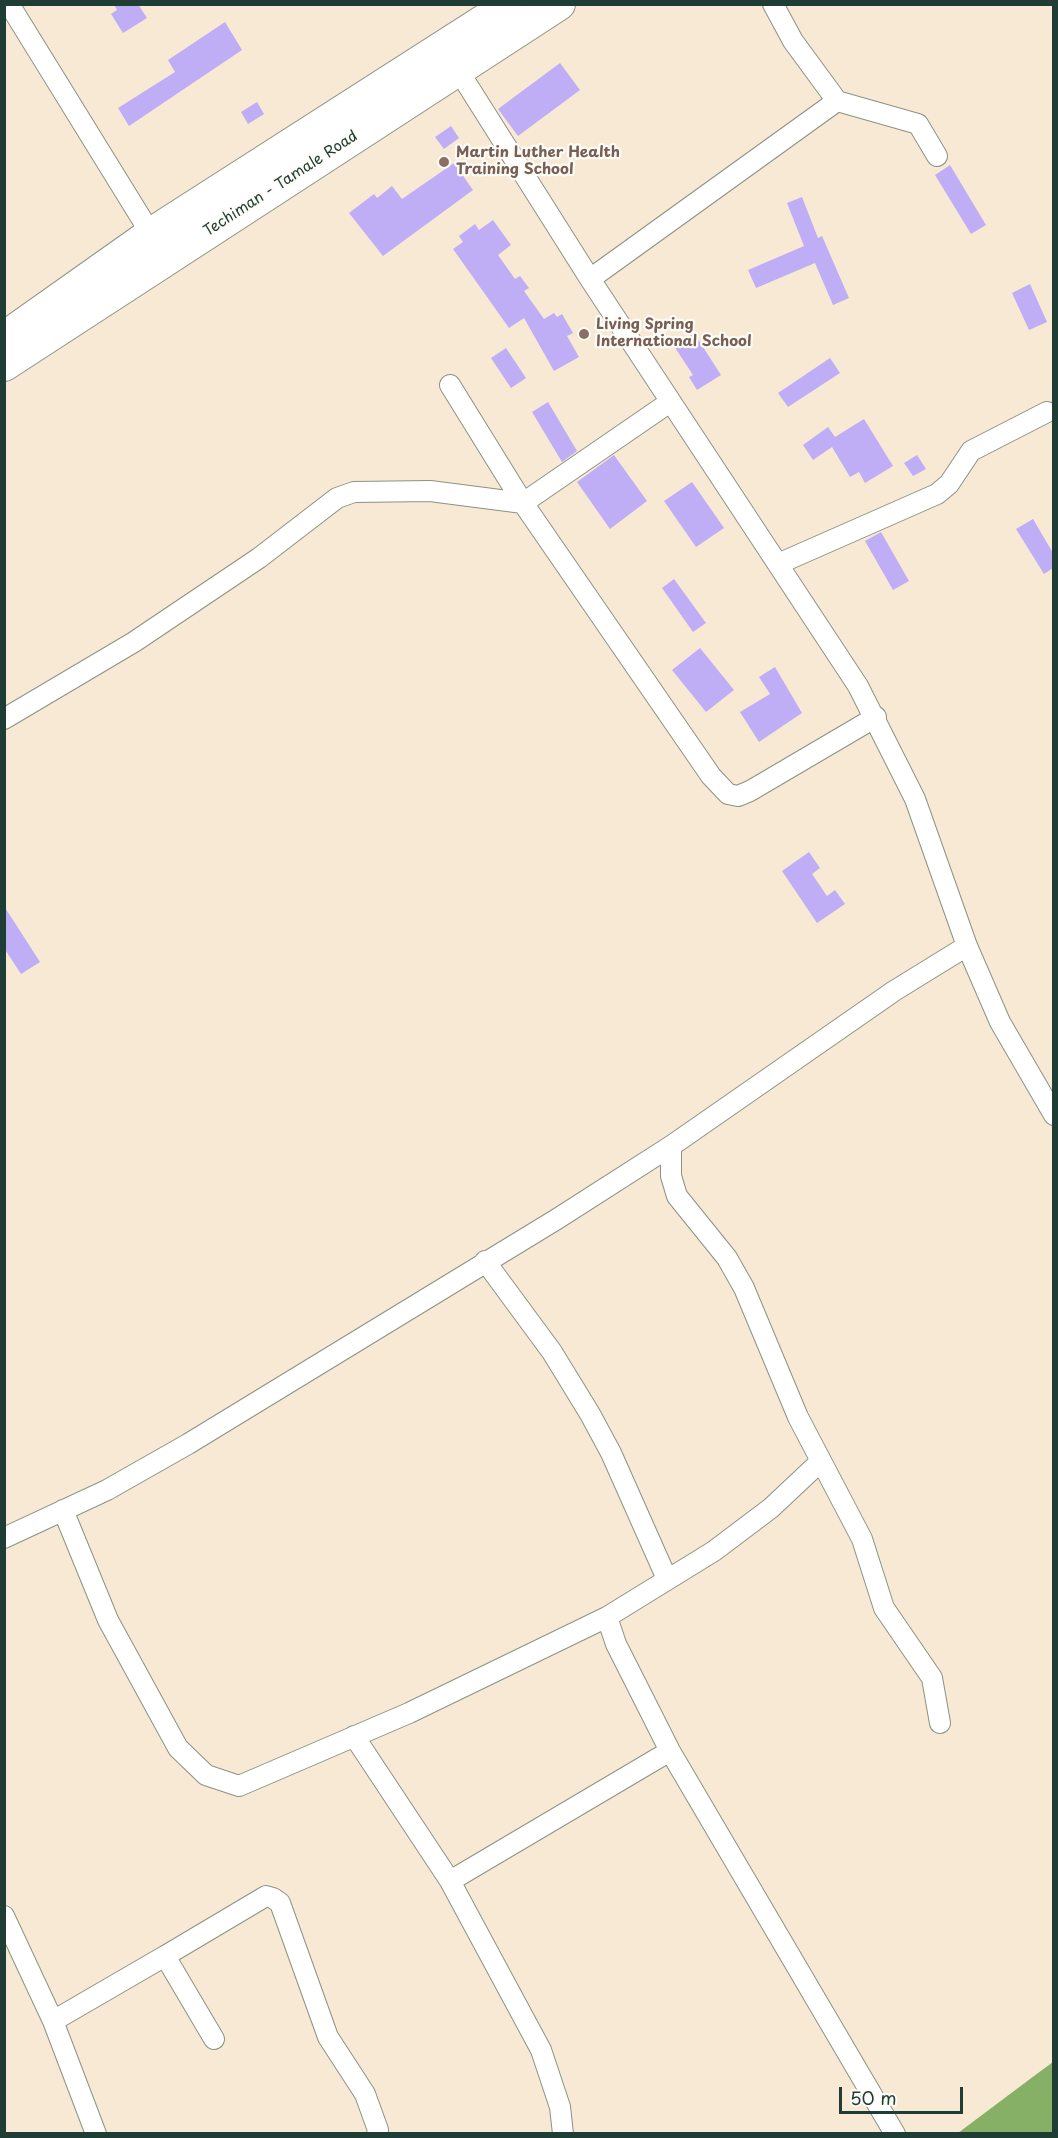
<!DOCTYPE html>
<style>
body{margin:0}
#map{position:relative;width:1058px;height:2138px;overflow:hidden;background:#f7e9d4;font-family:"Playpen Sans",sans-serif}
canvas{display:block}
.frame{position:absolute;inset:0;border:6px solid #1f3d34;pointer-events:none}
.scale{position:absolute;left:839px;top:2087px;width:124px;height:27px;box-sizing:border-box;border:3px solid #1f3d34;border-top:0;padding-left:8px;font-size:18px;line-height:21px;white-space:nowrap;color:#1f3d34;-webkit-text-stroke:4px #fdfcf7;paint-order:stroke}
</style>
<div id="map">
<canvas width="1058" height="2138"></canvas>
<div class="frame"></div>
<div class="scale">50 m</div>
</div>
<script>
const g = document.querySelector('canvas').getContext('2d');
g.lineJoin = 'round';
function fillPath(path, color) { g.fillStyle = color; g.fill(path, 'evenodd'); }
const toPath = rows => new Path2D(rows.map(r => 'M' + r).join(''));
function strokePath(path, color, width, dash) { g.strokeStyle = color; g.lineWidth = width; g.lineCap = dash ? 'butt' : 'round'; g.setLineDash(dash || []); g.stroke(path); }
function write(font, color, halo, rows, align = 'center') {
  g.font = font + ' "Playpen Sans",sans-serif'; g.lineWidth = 4.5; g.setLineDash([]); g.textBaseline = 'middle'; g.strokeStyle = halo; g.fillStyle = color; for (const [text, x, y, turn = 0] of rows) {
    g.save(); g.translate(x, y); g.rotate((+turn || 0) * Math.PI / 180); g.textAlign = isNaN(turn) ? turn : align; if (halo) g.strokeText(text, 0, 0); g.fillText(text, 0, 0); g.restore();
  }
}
const forest = toPath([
 [1053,2062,1053,2133,958,2133,1034,2076]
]);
const building = toPath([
 [114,4,138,4,147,18,123,33,111,14,117,10],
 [225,22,242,50,129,126,118,108,175,72,168,60],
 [560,63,580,90,518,136,498,109],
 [257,102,264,114,248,124,241,112],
 [451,126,459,138,444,149,435,137],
 [454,163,473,190,383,256,349,213,374,194,377,198,392,186,402,199],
 [950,165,986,225,971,234,935,175],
 [802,197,818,238,822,236,849,298,833,305,815,263,756,288,748,270,804,246,787,203],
 [493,220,511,245,498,255,515,279,520,276,529,288,524,291,544,319,554,313,557,317,562,314,573,333,567,336,579,357,554,371,524,318,509,328,453,249,463,242,459,236,475,224,479,230],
 [1030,284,1047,322,1029,330,1012,293],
 [694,333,721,375,697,390,689,377,693,375,674,346],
 [506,348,526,378,511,388,491,358],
 [830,358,840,373,788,407,778,393],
 [548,402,577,451,562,462,532,412],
 [864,419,893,466,865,483,859,472,850,477,832,447,813,460,803,445,828,427,835,437],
 [614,455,647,501,610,529,577,482],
 [917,455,926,469,913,476,904,463],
 [692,482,724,528,696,547,664,501],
 [1033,519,1053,553,1053,568,1044,574,1016,529],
 [881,532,909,581,893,590,865,541],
 [674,579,706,623,693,632,662,588],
 [700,648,734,690,706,712,672,670],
 [775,667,802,713,759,742,740,712,770,694,759,677],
 [809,852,820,868,812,874,827,896,835,890,845,904,817,923,782,871],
 [4,906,40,962,21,974,4,948]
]);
const minor = toPath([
 [9,4,151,234],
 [773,4,793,41,837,101,918,124,937,156],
 [590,279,837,101],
 [450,385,523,503,711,776,728,794,738,796,750,791,876,717],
 [778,564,937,494,949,484,971,451,1047,412],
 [4,719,134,642,259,558,337,498,354,492,430,491,523,503,670,402],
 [967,946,1000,1022,1054,1115],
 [671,1146,671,1176,677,1196,727,1258,744,1288,798,1417,862,1539,884,1608,932,1678,940,1723],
 [485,1261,552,1352,590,1414,611,1453,667,1579],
 [821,1461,771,1508,714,1551,607,1617,616,1644,670,1751,895,2134],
 [63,1510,108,1620,178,1748,206,1775,239,1786,409,1713,607,1617],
 [4,1538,107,1490,188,1444,557,1219,671,1146,894,991,967,946,915,799,858,686,590,279,458,70],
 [354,1736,450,1881],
 [4,1916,53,2021,96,2134],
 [165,1956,266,1896,273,1898,280,1903,328,2037,365,2094,378,2130,377,2134],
 [53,2021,165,1956,214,2039],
 [563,2134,560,2107,541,2050,450,1881,670,1751]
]);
const trunk = toPath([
 [4,338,151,234,510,4],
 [4,365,559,4]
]);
const markers = [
 [444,162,6,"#8d6e63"],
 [584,334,6,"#8d6e63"]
];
const educationNames = [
 ["Martin Luther Health",456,153],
 ["Training School",456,170],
 ["Living Spring",596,325],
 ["International School",596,342]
];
const streetNames = [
 ["Techiman - Tamale Road",281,184,-33]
];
fillPath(forest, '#87b067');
fillPath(building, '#bfaef6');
strokePath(minor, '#8b9384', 22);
strokePath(trunk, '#8b9384', 34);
strokePath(minor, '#fff', 20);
strokePath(trunk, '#fff', 32);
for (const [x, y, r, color] of markers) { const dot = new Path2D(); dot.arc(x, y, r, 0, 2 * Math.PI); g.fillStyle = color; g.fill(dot); strokePath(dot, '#fdfcf7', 2); }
write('bold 15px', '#785e54', '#fdfcf7', educationNames, 'left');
write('15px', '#1f3d34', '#fdfcf7', streetNames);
</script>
